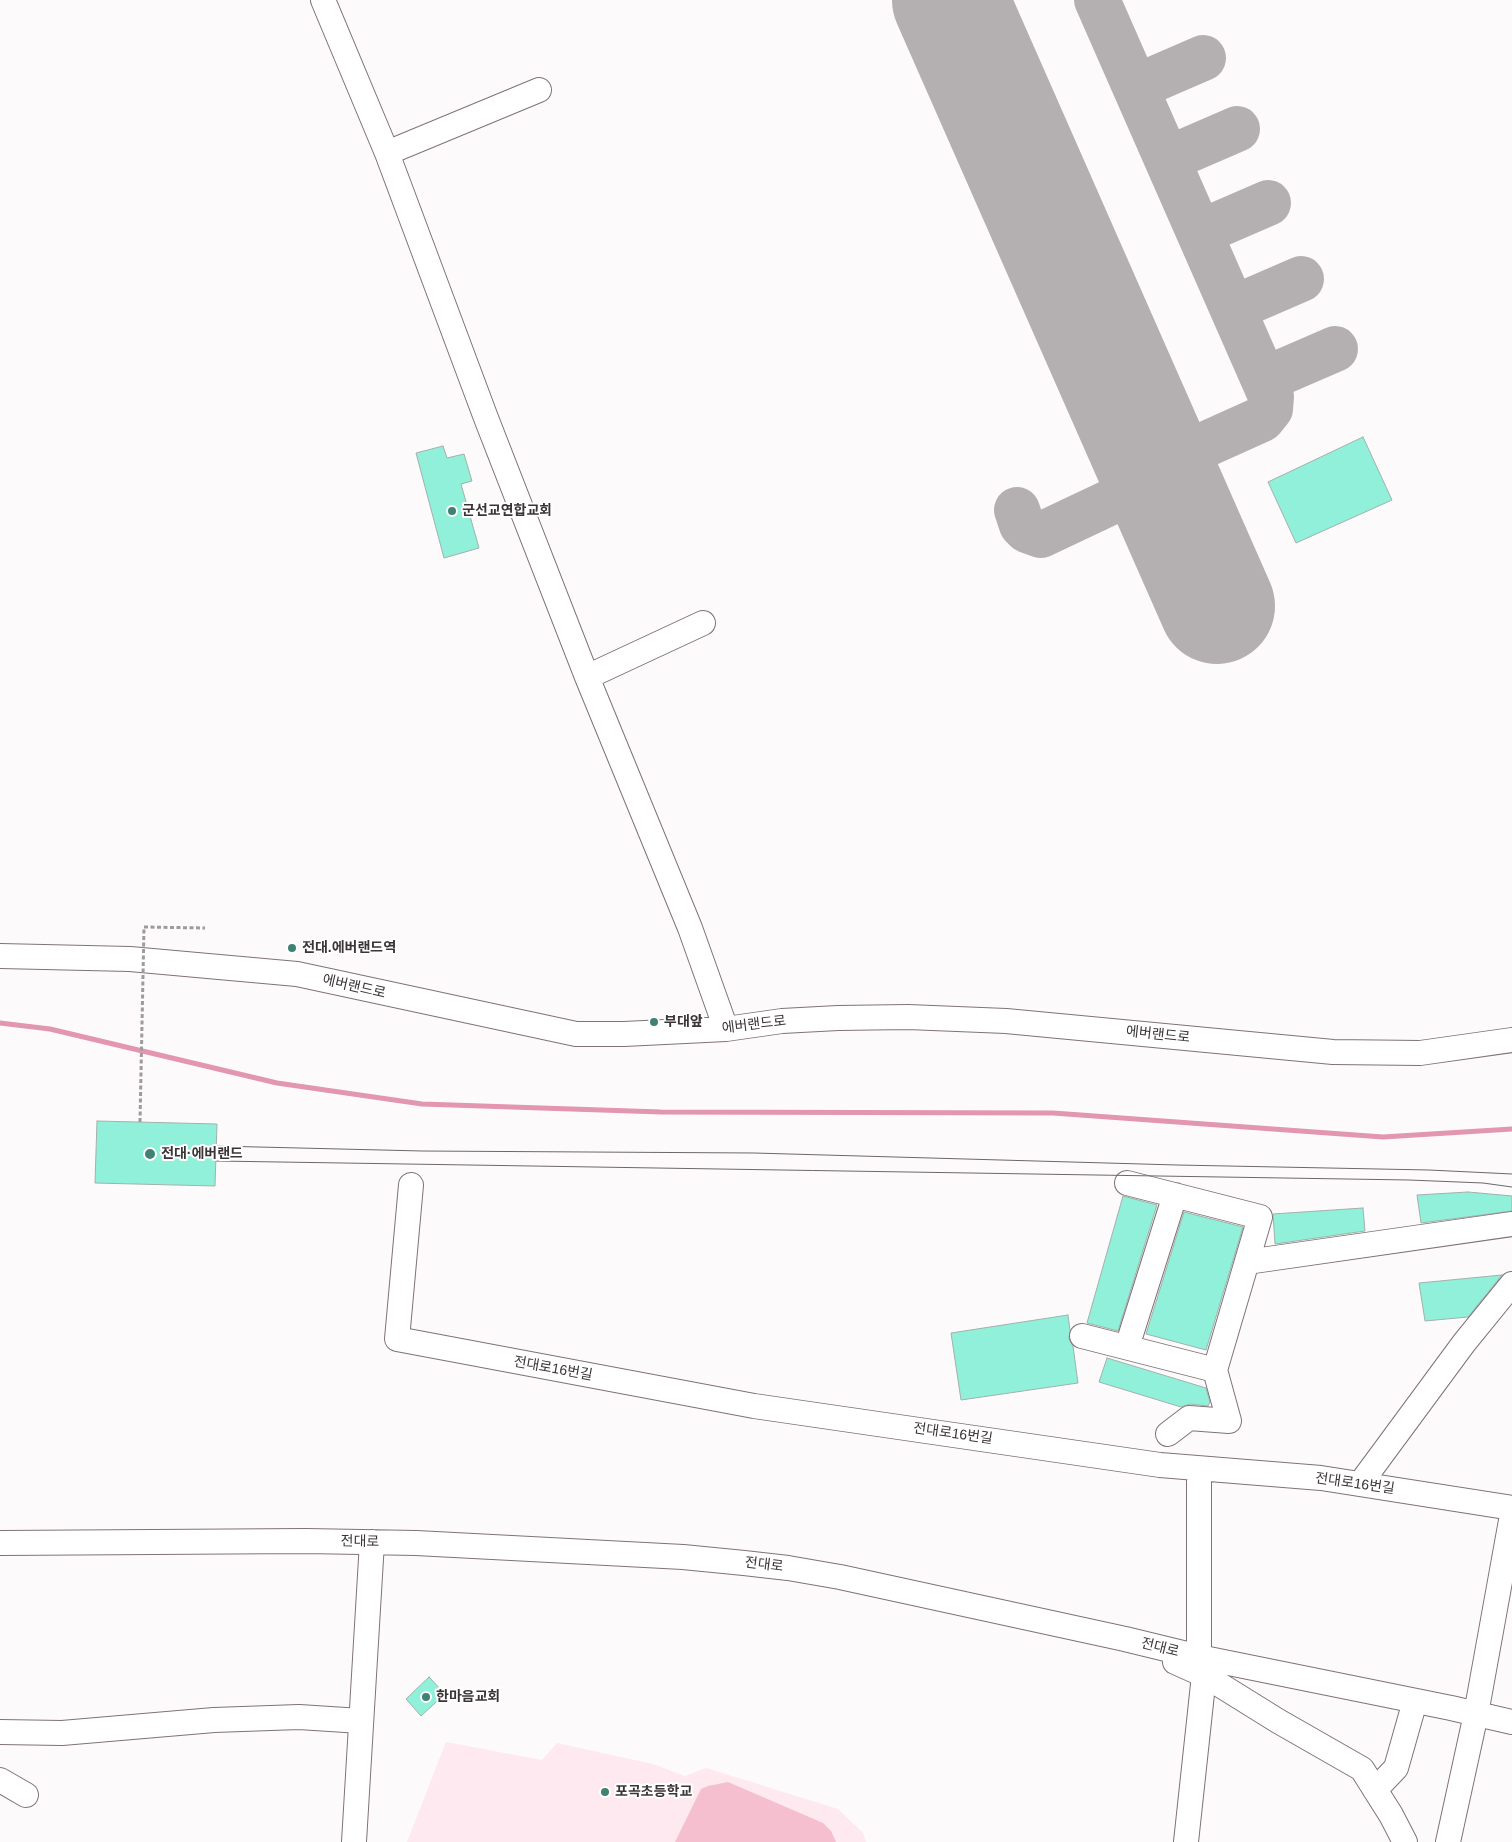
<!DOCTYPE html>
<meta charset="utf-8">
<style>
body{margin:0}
canvas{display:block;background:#fdfafb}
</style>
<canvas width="1512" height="1842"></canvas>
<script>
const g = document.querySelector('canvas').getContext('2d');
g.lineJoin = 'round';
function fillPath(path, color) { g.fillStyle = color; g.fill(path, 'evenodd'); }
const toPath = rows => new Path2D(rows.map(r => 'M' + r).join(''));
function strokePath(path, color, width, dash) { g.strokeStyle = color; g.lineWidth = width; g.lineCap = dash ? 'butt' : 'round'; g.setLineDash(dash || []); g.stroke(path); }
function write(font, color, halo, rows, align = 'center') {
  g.font = font + ' Arial,"Noto Sans KR",sans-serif'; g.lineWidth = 4; g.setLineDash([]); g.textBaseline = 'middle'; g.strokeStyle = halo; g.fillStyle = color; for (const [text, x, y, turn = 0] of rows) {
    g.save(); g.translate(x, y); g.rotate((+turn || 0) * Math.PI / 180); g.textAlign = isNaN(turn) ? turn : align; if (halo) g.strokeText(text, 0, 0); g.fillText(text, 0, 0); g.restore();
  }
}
const built = toPath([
 [446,1742,542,1760,557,1743,653,1764,685,1776,706,1768,838,1809,863,1833,866,1842,407,1842]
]);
const green = toPath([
 [728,1782,823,1823,831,1831,836,1842,675,1842,701,1789,708,1786]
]);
const stream = toPath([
 [0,1023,50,1029,277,1083,422,1104,661,1112,1053,1113,1383,1137,1512,1129]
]);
const taxiway = toPath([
 [1097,0,1271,396,1270,409,1262,419,1182,455],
 [1136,87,1203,58],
 [1170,158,1237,129],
 [1201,232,1268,203],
 [1234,308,1301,279],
 [1268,378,1335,349],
 [1017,510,1022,525,1027,530,1041,535,1134,491]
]);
const runway = toPath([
 [950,0,1217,606]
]);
const building = toPath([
 [1363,437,1392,500,1296,543,1268,482,1363,437],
 [443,446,447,458,464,454,472,481,461,484,479,548,444,558,416,453,443,446],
 [97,1121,217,1124,215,1186,95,1183,97,1121],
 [1468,1192,1512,1196,1512,1211,1421,1223,1417,1195,1468,1192],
 [1123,1196,1157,1205,1118,1331,1087,1323,1123,1196],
 [1363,1208,1365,1231,1275,1244,1273,1214,1363,1208],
 [1184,1212,1243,1227,1206,1350,1146,1334,1184,1212],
 [1502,1275,1468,1317,1425,1321,1419,1283,1502,1275],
 [1068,1315,1070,1330,1069,1339,1073,1346,1078,1383,961,1400,951,1333,1068,1315],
 [1107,1358,1206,1388,1210,1402,1208,1406,1190,1404,1181,1407,1099,1382,1107,1358],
 [429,1677,445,1694,421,1716,406,1699,429,1677]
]);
const path = toPath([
 [144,927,205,928]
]);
const minor = toPath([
 [323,0,387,153,486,418,587,677,690,928,726,1029],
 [387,153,539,90],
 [587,677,703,623],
 [0,956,130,959,297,974,576,1034,624,1034,726,1029,782,1021,838,1018,908,1017,1006,1021,1333,1052,1420,1053,1512,1040],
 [1127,1183,1260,1217,1215,1370],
 [411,1185,397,1339,754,1406,1160,1465,1321,1478,1512,1508],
 [1247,1262,1512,1224],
 [1082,1336,1215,1370,1229,1421,1189,1418,1168,1434],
 [1127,1347,1175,1195],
 [1199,1469,1199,1657],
 [1360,1484,1464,1343,1512,1284],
 [0,1543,306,1541,416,1543,683,1557,744,1563,788,1568,840,1577,1125,1639,1199,1657,1451,1708,1512,1722],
 [1175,1662,1204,1675,1278,1721,1362,1769,1391,1815,1405,1842],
 [0,1732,62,1733,214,1720,299,1717,361,1721],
 [0,1780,26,1795],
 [1375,1790,1396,1768,1415,1701],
 [354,1842,372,1542],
 [1186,1842,1204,1675],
 [1448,1842,1476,1714,1512,1515]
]);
const tram = toPath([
 [217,1146,422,1151,754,1153,1177,1165,1429,1170,1512,1174],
 [216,1161,1409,1180,1483,1183,1512,1187]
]);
const pathBridge = toPath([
 [140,1122,144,927]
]);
const markers = [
 [452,511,5,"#3f8172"],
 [292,948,5,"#3f8172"],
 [654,1022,5,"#3f8172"],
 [150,1154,6,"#3f8172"],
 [426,1697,5,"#3f8172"],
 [605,1792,5,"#3f8172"]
];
const poiNames = [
 ["군선교연합교회",462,511],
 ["전대.에버랜드역",302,948],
 ["부대앞",664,1022],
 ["전대·에버랜드",161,1154],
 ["한마음교회",436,1697],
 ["포곡초등학교",615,1792]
];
const streetNames = [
 ["에버랜드로",354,987,13],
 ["에버랜드로",754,1025,-7],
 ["에버랜드로",1158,1035,6],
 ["전대로16번길",553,1369,10],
 ["전대로16번길",953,1434,8],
 ["전대로16번길",1355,1484,8],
 ["전대로",360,1542,1],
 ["전대로",764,1565,7],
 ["전대로",1160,1648,14]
];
fillPath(built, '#fde9ef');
fillPath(green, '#f6bfd0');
strokePath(stream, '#e296af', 5);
strokePath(taxiway, '#b4b0b2', 46);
strokePath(runway, '#b4b0b2', 116);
fillPath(building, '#91f0da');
strokePath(building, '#a1b1ac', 1);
strokePath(minor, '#807276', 26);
strokePath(path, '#9f9a9b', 3, [4, 2.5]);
strokePath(minor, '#fff', 24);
strokePath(tram, '#6c6768', 1);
strokePath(pathBridge, '#9f9a9b', 3, [4, 2.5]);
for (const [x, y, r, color] of markers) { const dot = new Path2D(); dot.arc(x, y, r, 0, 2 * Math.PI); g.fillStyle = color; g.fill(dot); strokePath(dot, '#fff', 2); }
write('bold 14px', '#3b3536', '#fff', poiNames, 'left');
write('14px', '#3b3536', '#fff', streetNames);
</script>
